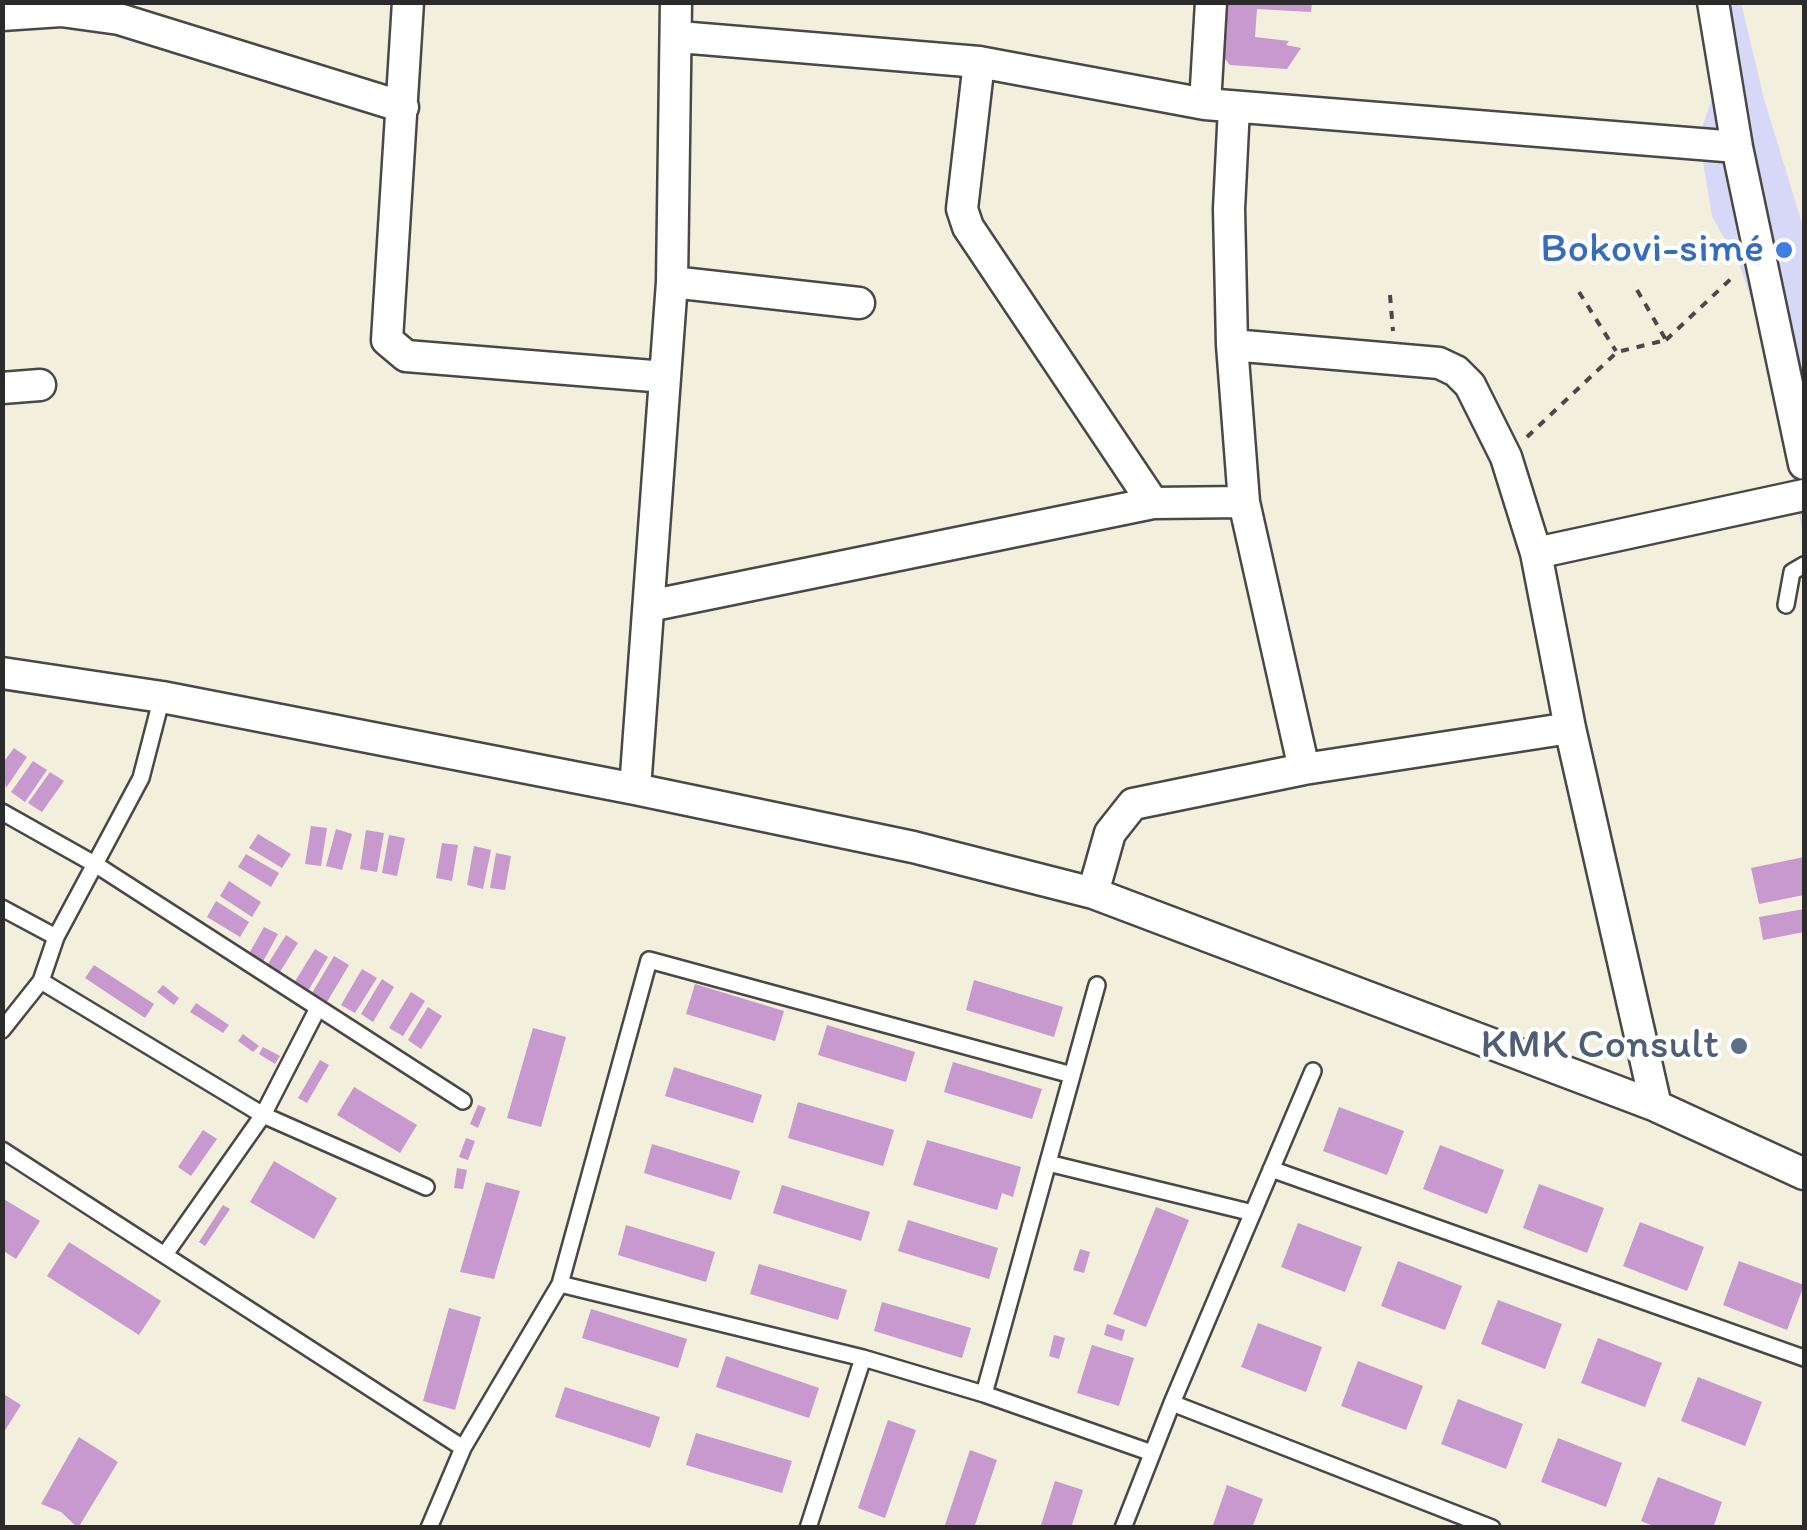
<!DOCTYPE html>
<meta charset="utf-8">
<style>
body{margin:0}
#map{position:relative;width:1807px;height:1530px;overflow:hidden;background:#f2efdc;font-family:Itim,sans-serif}
canvas{display:block}
.frame{position:absolute;inset:0;border:5px solid #2b2b2b;pointer-events:none}
</style>
<div id="map">
<canvas width="1807" height="1530"></canvas>
<div class="frame"></div>
</div>
<script>
const g = document.querySelector('canvas').getContext('2d');
g.lineJoin = 'round';
function fillPath(path, color) { g.fillStyle = color; g.fill(path, 'evenodd'); }
const toPath = rows => new Path2D(rows.map(r => 'M' + r).join(''));
function strokePath(path, color, width, dash) { g.strokeStyle = color; g.lineWidth = width; g.lineCap = dash ? 'butt' : 'round'; g.setLineDash(dash || []); g.stroke(path); }
function write(font, color, halo, rows, align = 'center') {
  g.font = font + ' Itim,sans-serif'; g.lineWidth = 8; g.setLineDash([]); g.textBaseline = 'middle'; g.strokeStyle = halo; g.fillStyle = color; for (const [text, x, y, turn = 0] of rows) {
    g.save(); g.translate(x, y); g.rotate((+turn || 0) * Math.PI / 180); g.textAlign = isNaN(turn) ? turn : align; if (halo) g.strokeText(text, 0, 0); g.fillText(text, 0, 0); g.restore();
  }
}
const built = toPath([
 [1696,3,1741,3,1764,99,1804,230,1804,540,1770,357,1741,269,1712,216,1699,137,1712,98]
]);
const building = toPath([
 [1228,2,1312,2,1311,12,1257,9,1255,37,1289,41,1286,45,1301,48,1287,69,1230,65,1222,55],
 [14,748,27,757,6,788,2,764],
 [33,761,47,770,25,802,11,792],
 [50,772,64,781,42,812,28,803],
 [311,826,327,828,321,866,305,864],
 [336,829,352,834,342,870,326,866],
 [366,830,384,833,377,872,360,869],
 [258,834,291,854,282,868,249,848],
 [389,835,405,838,397,876,382,873],
 [442,843,458,845,452,881,436,878],
 [474,846,491,850,483,889,467,885],
 [496,853,511,856,505,890,490,888],
 [246,854,279,873,271,887,238,867],
 [1804,857,1804,895,1759,904,1751,868],
 [229,881,261,902,252,917,220,896],
 [216,901,249,922,240,937,207,917],
 [1804,909,1804,932,1763,940,1759,917],
 [264,927,278,934,260,967,246,959],
 [286,935,298,943,278,975,266,967],
 [315,949,328,957,308,991,294,983],
 [334,956,349,965,327,1002,312,993],
 [94,965,154,1004,145,1018,85,978],
 [362,969,377,978,355,1013,341,1005],
 [382,979,394,987,373,1022,361,1014],
 [974,980,1063,1007,1054,1037,966,1010],
 [695,984,784,1011,775,1041,686,1014],
 [163,985,179,998,174,1005,157,992],
 [411,992,425,1001,403,1036,389,1028],
 [196,1003,229,1025,223,1033,190,1012],
 [428,1007,442,1016,421,1049,408,1040],
 [827,1025,915,1052,906,1082,818,1055],
 [533,1028,566,1037,541,1127,507,1118],
 [243,1034,259,1046,253,1052,238,1041],
 [263,1047,280,1056,275,1064,259,1054],
 [320,1060,329,1065,307,1103,298,1098],
 [953,1062,1042,1089,1032,1119,944,1092],
 [674,1067,762,1095,753,1123,665,1096],
 [354,1087,417,1125,400,1153,337,1115],
 [798,1102,894,1130,883,1166,788,1138],
 [478,1105,486,1108,478,1128,470,1124],
 [1339,1107,1404,1131,1387,1175,1323,1151],
 [203,1130,217,1139,191,1176,178,1167],
 [466,1138,475,1141,468,1160,459,1157],
 [927,1140,1021,1167,1013,1197,1002,1193,997,1210,913,1185],
 [652,1144,740,1171,731,1200,644,1173],
 [1440,1145,1504,1170,1487,1214,1423,1189],
 [274,1161,337,1198,314,1239,250,1202],
 [457,1168,467,1170,463,1189,454,1188],
 [486,1182,520,1191,494,1279,460,1272],
 [1539,1184,1604,1208,1587,1253,1523,1228],
 [782,1185,870,1212,861,1241,773,1213],
 [2,1198,40,1221,16,1259,2,1250],
 [223,1205,230,1209,205,1246,199,1242],
 [1156,1207,1189,1220,1146,1327,1113,1314],
 [908,1220,998,1248,989,1279,898,1251],
 [1640,1222,1704,1247,1687,1291,1623,1266],
 [1298,1223,1362,1247,1345,1292,1281,1267],
 [626,1225,715,1252,706,1282,618,1255],
 [69,1242,161,1301,139,1335,47,1276],
 [1080,1249,1090,1252,1084,1273,1073,1270],
 [1398,1261,1462,1286,1445,1330,1381,1306],
 [1739,1261,1804,1285,1787,1330,1723,1305],
 [759,1264,847,1290,838,1320,750,1294],
 [1498,1300,1562,1324,1545,1369,1481,1344],
 [882,1302,971,1328,962,1358,874,1331],
 [449,1308,481,1317,455,1410,423,1401],
 [591,1309,687,1339,678,1368,582,1338],
 [1258,1323,1322,1347,1306,1392,1241,1367],
 [1107,1324,1125,1330,1122,1341,1104,1335],
 [1054,1335,1065,1338,1059,1359,1049,1356],
 [1598,1338,1662,1363,1645,1407,1581,1383],
 [1092,1345,1134,1358,1119,1406,1077,1393],
 [726,1356,819,1388,809,1418,716,1387],
 [1358,1361,1423,1386,1406,1430,1341,1406],
 [1698,1377,1762,1402,1745,1446,1681,1421],
 [565,1387,660,1417,650,1448,555,1417],
 [2,1393,21,1405,2,1435],
 [1458,1399,1523,1424,1506,1469,1441,1444],
 [888,1420,916,1430,885,1518,858,1508],
 [696,1433,792,1461,782,1493,686,1465],
 [79,1437,118,1462,78,1528,61,1512,41,1504],
 [1558,1438,1622,1463,1606,1507,1541,1482],
 [970,1450,997,1460,974,1528,944,1528],
 [1658,1477,1722,1502,1713,1528,1658,1528,1641,1521],
 [1055,1481,1083,1490,1071,1528,1040,1528],
 [1227,1485,1263,1499,1252,1528,1212,1528]
]);
const path = toPath([
 [1579,292,1616,351],
 [1390,295,1393,331],
 [1666,340,1735,275],
 [1527,437,1617,352,1666,340,1633,283]
]);
const lane = toPath([
 [1786,605,1792,572,1804,565],
 [2,812,98,866,463,1101],
 [2,908,56,937],
 [41,981,263,1115,426,1187],
 [2,1030,41,981,56,937,141,778,162,697],
 [1313,1071,1172,1403,1492,1528],
 [1072,1075,649,960,560,1284,863,1358,984,1394,1152,1453],
 [2,1150,463,1448,560,1284],
 [1048,1163,1253,1213],
 [1271,1169,1804,1358],
 [166,1253,263,1115,318,1008],
 [984,1394,1097,985],
 [429,1528,463,1448],
 [808,1528,863,1358],
 [1123,1528,1172,1403]
]);
const street = toPath([
 [408,2,387,340,406,356,665,377],
 [1713,2,1737,147,1804,464],
 [2,15,61,11,119,19,403,107],
 [679,37,979,62,1205,104,1737,147],
 [979,62,962,209,968,227,1153,503,1244,502],
 [1205,104,1211,2],
 [1234,107,1229,209,1232,345,1244,502,1304,769],
 [672,282,859,303],
 [1232,345,1439,363,1456,371,1470,385,1506,457,1536,553,1570,728,1656,1106],
 [2,388,40,385],
 [1536,553,1804,495],
 [649,606,1153,503],
 [2,673,162,697,635,789,913,847,1093,893,1656,1106,1804,1174],
 [635,789,672,282,676,2],
 [1093,893,1110,833,1133,804,1304,769,1570,728]
]);
const markers = [
 [1784,250,10,"#3f7fe0"],
 [1739,1046,10,"#5c6f8a"]
];
const shopNames = [
 ["Bokovi-simé",1764,250]
];
const serviceNames = [
 ["KMK Consult",1719,1046]
];
fillPath(built, '#d7d7f8');
fillPath(building, '#c799ce');
strokePath(lane, '#494846', 20);
strokePath(street, '#494846', 35);
strokePath(path, '#494846', 4, [8, 8]);
strokePath(lane, '#fff', 15);
strokePath(street, '#fff', 30);
for (const [x, y, r, color] of markers) { const dot = new Path2D(); dot.arc(x, y, r, 0, 2 * Math.PI); g.fillStyle = color; g.fill(dot); strokePath(dot, '#fff', 4); }
write('42px', '#366cbe', '#fff', shopNames, 'right');
write('42px', '#4e5e75', '#fff', serviceNames, 'right');
</script>
